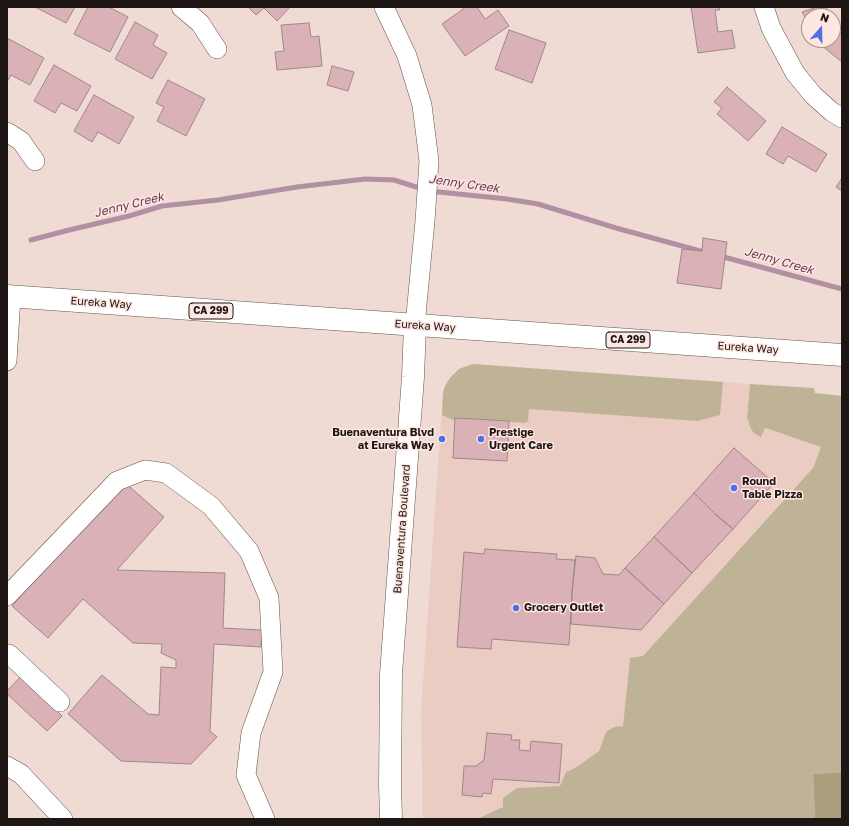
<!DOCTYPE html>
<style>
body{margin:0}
#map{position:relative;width:849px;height:826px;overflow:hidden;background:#f0dad4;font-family:"Golos Text",sans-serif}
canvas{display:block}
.frame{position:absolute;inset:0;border:8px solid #1e1614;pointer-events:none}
.north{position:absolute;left:801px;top:8px;width:40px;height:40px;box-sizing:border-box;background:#fee7e1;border:1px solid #a4938f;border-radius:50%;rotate:20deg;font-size:11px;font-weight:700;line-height:16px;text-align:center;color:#1e1614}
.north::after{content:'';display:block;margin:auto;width:14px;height:18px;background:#4d71e5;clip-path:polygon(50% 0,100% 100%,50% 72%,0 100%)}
</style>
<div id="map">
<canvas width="849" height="826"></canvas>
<div class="frame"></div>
<div class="north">N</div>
</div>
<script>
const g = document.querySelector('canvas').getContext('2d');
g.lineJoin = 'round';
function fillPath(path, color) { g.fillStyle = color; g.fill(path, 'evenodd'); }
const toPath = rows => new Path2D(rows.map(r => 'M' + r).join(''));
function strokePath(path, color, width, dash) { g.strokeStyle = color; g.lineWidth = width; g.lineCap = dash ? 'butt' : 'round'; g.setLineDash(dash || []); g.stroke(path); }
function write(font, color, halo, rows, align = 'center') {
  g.font = font + ' "Golos Text",sans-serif'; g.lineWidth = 3; g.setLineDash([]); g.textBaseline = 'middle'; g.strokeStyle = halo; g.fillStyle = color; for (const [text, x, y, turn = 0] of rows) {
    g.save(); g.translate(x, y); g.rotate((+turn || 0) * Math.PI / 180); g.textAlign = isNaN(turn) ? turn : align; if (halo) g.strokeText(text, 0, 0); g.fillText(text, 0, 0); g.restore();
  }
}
const built = toPath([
 [473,364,750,384,747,413,748,423,822,447,813,468,643,656,630,658,623,726,606,732,599,751,575,768,566,772,560,786,517,788,503,807,477,819,423,819,421,712,443,393,445,386,453,374,463,367]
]);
const green = toPath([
 [473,364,723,382,720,415,697,421,529,409,528,421,526,423,456,418,455,421,442,415,443,393,445,386,450,378,459,369],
 [750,384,814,388,815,393,842,396,842,772,813,774,815,819,477,819,503,807,503,798,517,788,560,786,566,772,575,768,599,751,606,732,614,727,623,726,630,658,643,656,813,468,821,447,765,428,761,437,754,433,751,429,747,418]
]);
const forest = toPath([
 [842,772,842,819,815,819,813,774]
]);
const stream = toPath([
 [31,240,69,230,129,216,162,206,218,200,297,187,365,179,394,180,429,191,507,199,538,204,616,228,704,252],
 [720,256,842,289]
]);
const building = toPath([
 [35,7,75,7,66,23,35,7],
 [88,7,109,7,128,17,110,52,74,34,88,7],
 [248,7,290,7,277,21,264,8,256,15,248,7],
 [466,7,477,7,485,19,498,10,509,26,465,56,442,24,466,7],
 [691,7,719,7,720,10,715,10,718,32,732,30,735,48,698,53,691,7],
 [817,7,826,7,830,16,809,16,809,24,802,12,817,7],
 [135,22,158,35,153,45,167,53,152,79,115,59,135,22],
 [309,23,311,37,319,36,322,66,277,70,275,52,284,51,281,25,309,23],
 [833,23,836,29,842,34,842,62,821,45,818,40,833,40,833,23],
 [509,30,546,43,532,83,495,69,509,30],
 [9,39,44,58,30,85,11,75,7,82,7,42,9,39],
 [54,65,91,86,77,111,61,103,55,113,34,101,54,65],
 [332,66,354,72,348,91,327,85,332,66],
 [168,80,205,99,186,136,157,121,164,107,156,103,168,80],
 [727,87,766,121,748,141,717,114,722,108,714,102,727,87],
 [94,95,134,117,119,144,98,132,92,142,74,131,94,95],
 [782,127,827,154,816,172,788,156,783,164,766,154,782,127],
 [842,178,842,191,836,187,842,178],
 [703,238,727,242,721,289,677,283,682,249,702,251,703,238],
 [455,418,509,421,507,461,453,458,455,418],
 [734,448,774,483,733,529,715,514,694,493,734,448],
 [122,480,164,517,117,570,225,573,223,628,262,630,261,647,214,644,210,731,217,737,191,764,121,761,68,714,102,675,148,714,159,715,161,667,176,668,176,660,161,653,162,644,133,643,83,599,48,638,12,606,122,480],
 [694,493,715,514,733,529,692,573,654,537,694,493],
 [654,537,692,573,664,604,625,568,654,537],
 [485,549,557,554,556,559,575,560,572,592,569,645,492,639,491,649,457,647,464,552,484,554,485,549],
 [576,556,595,558,603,574,619,575,625,568,664,604,641,630,571,624,572,592,576,556],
 [21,676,62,716,47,731,7,694,7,691,21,676],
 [487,733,512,735,511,740,520,740,519,750,530,751,531,741,562,744,559,783,493,779,491,794,483,793,482,797,462,795,464,766,476,766,484,760,487,733]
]);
const minor = toPath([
 [181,7,200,23,217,49],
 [384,7,407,56,422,105,429,161,425,221,415,325],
 [764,7,771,28,795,73,813,95,832,112,842,118],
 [7,132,21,141,35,161],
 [7,361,11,297],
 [7,596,117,481,145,470,166,473,211,506,249,551,269,598,273,672,251,733,246,775,265,819],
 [9,654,60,702],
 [7,766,21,774,63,819]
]);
const secondary = toPath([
 [391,819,390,785,391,674,413,377,415,325]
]);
const trunk = toPath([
 [7,296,842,355]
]);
const markers = [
 [442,439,4,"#4d71e5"],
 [481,439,4,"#4d71e5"],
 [734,488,4,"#4d71e5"],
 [516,608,4,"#4d71e5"]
];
const shields = [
 [211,311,44],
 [628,340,44]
];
const shieldNames = [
 ["CA 299",211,311],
 ["CA 299",628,340]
];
const streetNames = [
 ["Eureka Way",101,303,4],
 ["Eureka Way",425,326,4],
 ["Eureka Way",748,348,4],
 ["Buenaventura Boulevard",402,529,-86]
];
const poiNames = [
 ["Buenaventura Blvd",434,433,"right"],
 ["at Eureka Way",434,446,"right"],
 ["Prestige",489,433],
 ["Urgent Care",489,446],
 ["Round",742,482],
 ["Table Pizza",742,495],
 ["Grocery Outlet",524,608]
];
const waterNames = [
 ["Jenny Creek",464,184,8],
 ["Jenny Creek",129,205,-14],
 ["Jenny Creek",779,261,16]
];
fillPath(built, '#eaccc3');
fillPath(green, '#bfb397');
fillPath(forest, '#ac9e7d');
strokePath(stream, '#b290a3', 5);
fillPath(building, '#dab1b6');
strokePath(building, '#9d888a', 1);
strokePath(minor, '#66534e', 20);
strokePath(secondary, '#66534e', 23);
strokePath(trunk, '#66534e', 23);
strokePath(minor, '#fff', 19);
strokePath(secondary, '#fff', 22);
strokePath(trunk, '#fff', 22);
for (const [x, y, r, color] of markers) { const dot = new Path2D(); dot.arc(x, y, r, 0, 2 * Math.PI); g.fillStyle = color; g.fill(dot); strokePath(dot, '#fee7e1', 1.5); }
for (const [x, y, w] of shields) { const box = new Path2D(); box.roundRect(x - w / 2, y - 8, w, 16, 3); g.fillStyle = '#fee7e1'; g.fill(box); strokePath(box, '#1e1614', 1); }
write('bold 10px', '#1e1614', null, shieldNames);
write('11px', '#1e1614', '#fee7e1', streetNames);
write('bold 11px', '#1e1614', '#fee7e1', poiNames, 'left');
write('italic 12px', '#6a3a57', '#fee7e1', waterNames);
</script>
